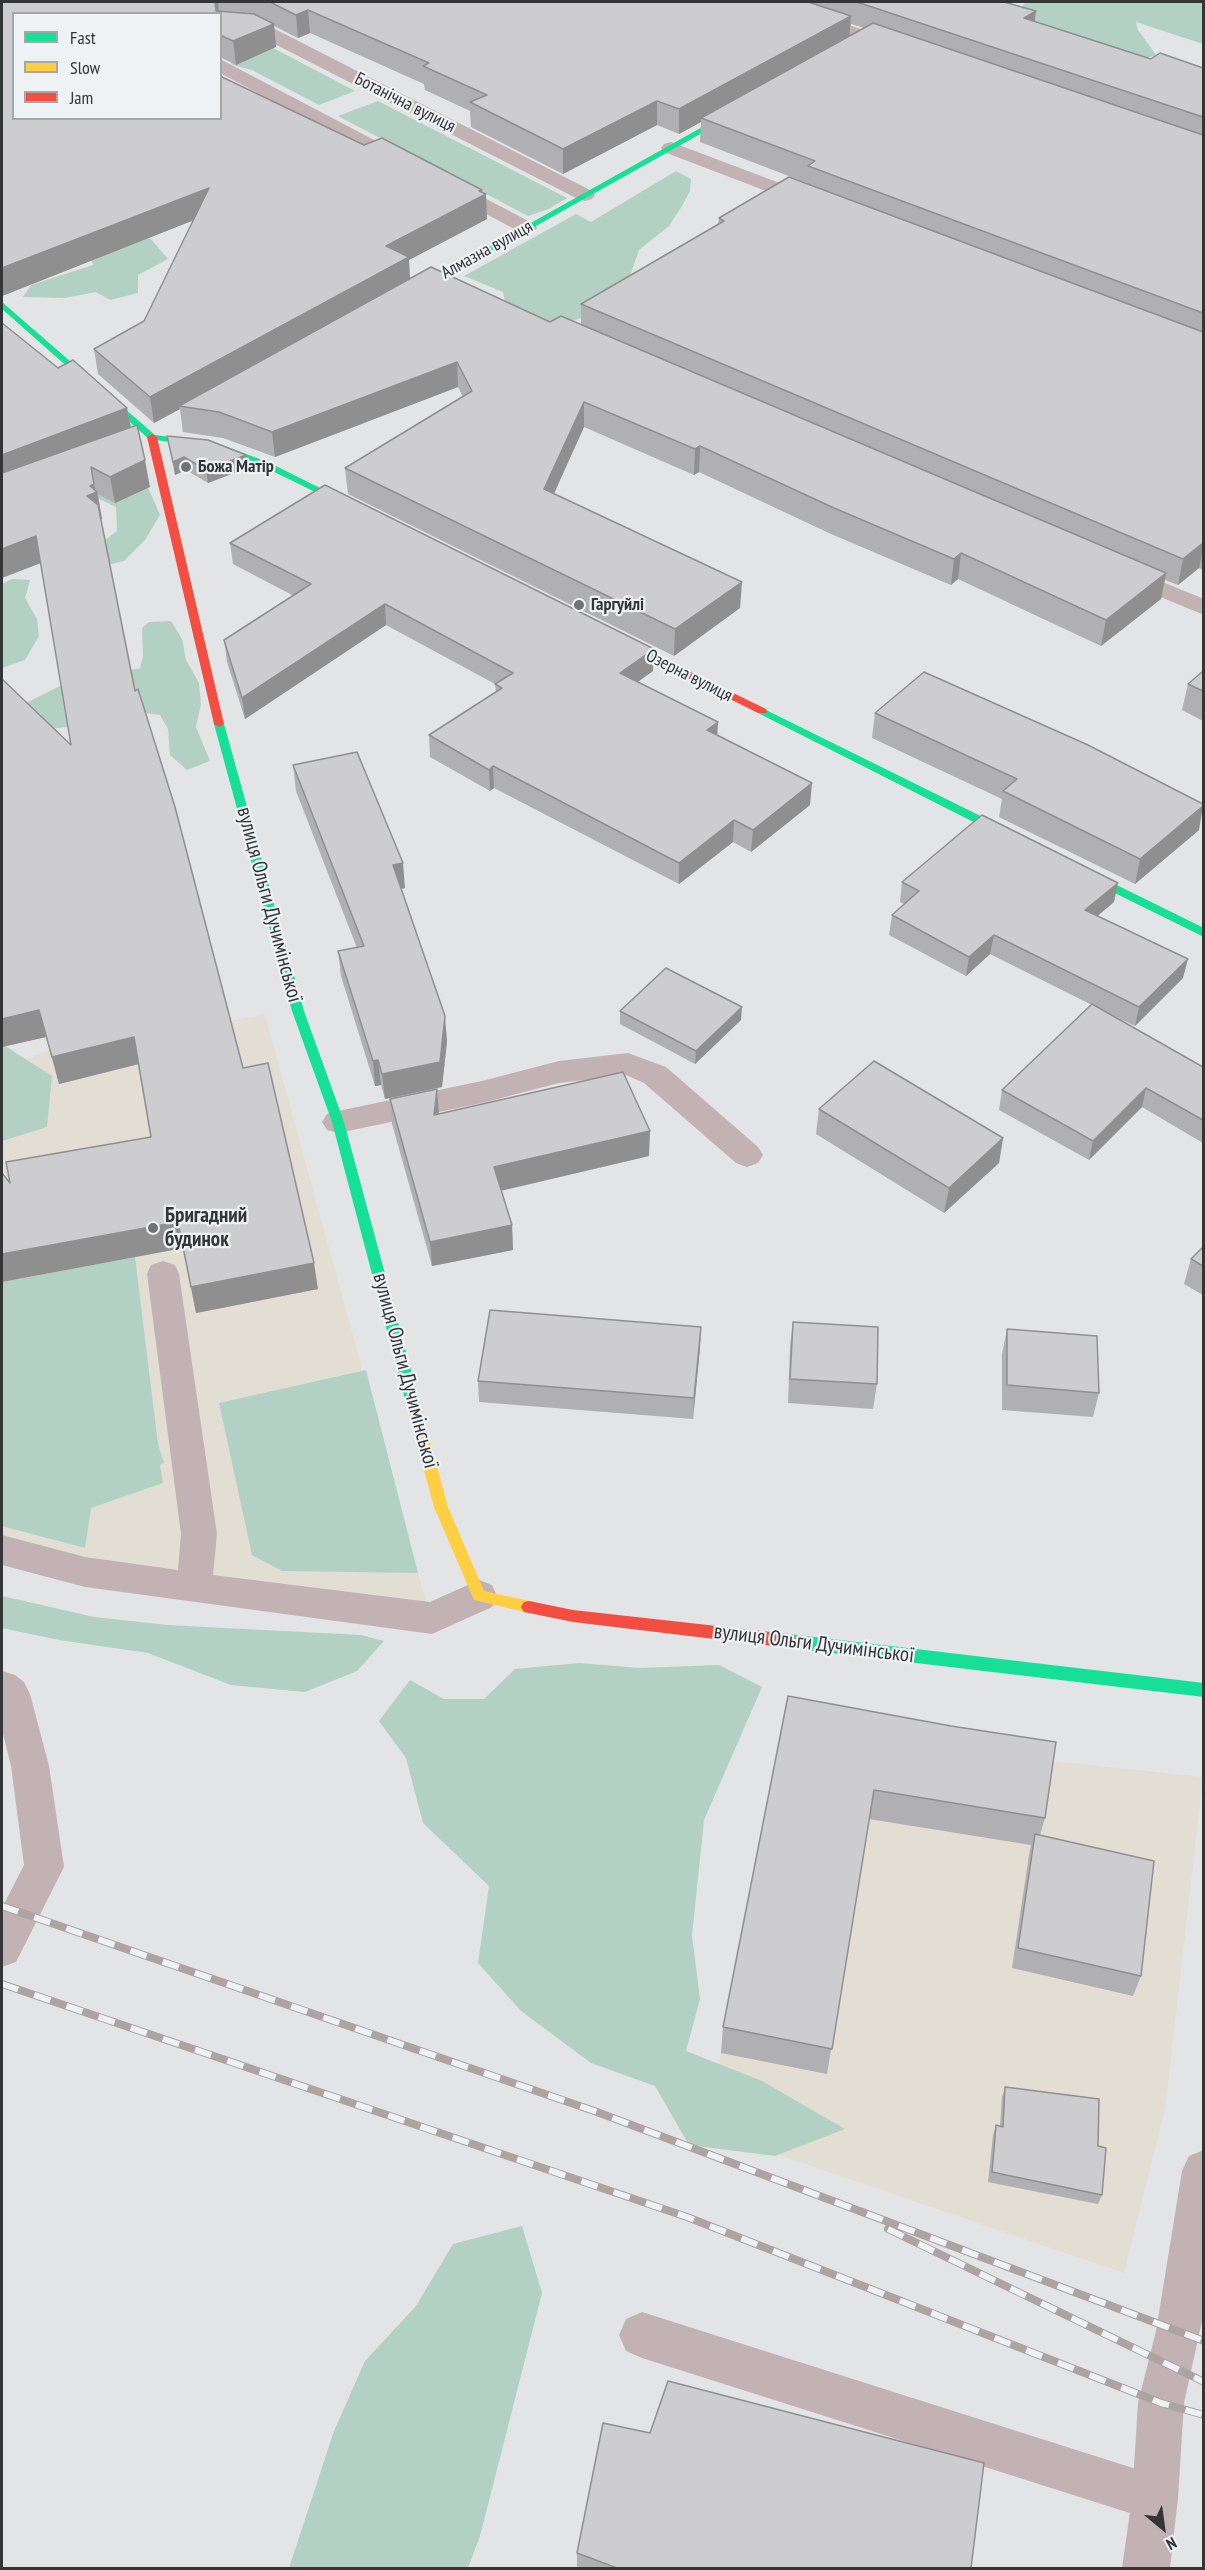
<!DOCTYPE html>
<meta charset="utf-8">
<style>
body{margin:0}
#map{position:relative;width:1205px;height:2570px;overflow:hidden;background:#e2e4e6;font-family:"PT Sans Narrow",sans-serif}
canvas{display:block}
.frame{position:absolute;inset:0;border:3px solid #343537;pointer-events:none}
.legend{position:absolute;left:12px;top:12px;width:210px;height:108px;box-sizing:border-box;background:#eef2f5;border:2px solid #a4a6a9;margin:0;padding:8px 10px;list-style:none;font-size:18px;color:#343537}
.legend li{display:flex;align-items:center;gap:12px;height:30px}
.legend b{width:30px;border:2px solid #a4a6a9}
.north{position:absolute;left:1133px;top:2498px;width:60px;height:60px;-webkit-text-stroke:4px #eef2f5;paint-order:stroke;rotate:151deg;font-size:16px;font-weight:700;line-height:24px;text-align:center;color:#343537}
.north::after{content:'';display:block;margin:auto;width:21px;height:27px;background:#343537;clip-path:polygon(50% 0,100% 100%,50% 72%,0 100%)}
</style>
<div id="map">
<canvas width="1205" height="2570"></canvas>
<div class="frame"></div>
<ul class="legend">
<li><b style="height:8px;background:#16e098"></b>Fast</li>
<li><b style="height:8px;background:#ffcf43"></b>Slow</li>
<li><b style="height:8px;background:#f24e42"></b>Jam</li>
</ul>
<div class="north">N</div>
</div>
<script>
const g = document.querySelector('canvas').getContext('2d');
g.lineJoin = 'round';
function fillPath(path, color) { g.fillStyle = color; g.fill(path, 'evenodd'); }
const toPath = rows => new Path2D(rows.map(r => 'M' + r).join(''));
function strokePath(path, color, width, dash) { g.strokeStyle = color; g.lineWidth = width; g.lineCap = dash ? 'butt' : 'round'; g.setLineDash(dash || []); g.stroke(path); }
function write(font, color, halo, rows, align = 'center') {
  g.font = font + ' "PT Sans Narrow",sans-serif'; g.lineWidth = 4.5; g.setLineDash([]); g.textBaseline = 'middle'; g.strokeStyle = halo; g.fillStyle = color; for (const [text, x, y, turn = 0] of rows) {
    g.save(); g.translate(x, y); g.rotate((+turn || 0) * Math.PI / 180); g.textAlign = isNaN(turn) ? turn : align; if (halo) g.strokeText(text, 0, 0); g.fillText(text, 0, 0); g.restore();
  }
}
const industrial = toPath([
 [265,1015,432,1624,62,1578,2,1564,2,1069,49,1050],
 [784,1725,881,1743,1203,1777,1165,2110,1124,2273,706,2130]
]);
const green = toPath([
 [1026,2,1203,2,1203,44,1136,22,1138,30,1157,56,1116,62,1017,12],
 [253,38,279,51,355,91,319,105,252,70,233,65,225,56],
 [378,101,567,198,549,209,528,216,338,116],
 [676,171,691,179,690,191,682,206,669,226,639,250,629,279,588,316,536,332,507,313,503,292,464,276,576,214,591,222],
 [142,229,168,259,138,275,138,293,110,300,96,292,64,298,23,297,31,285,93,265,87,245],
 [144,478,160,515,145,540,124,561,77,572,97,546,117,531,116,507,76,488],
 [12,579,30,580,25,598,37,619,39,636,25,660,2,668,2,584],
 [171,621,182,639,186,660,199,683,201,704,196,727,210,761,187,770,170,755,168,729,160,715,129,711,102,716,67,727,35,731,26,719,28,702,60,686,140,668,143,656,142,628,149,622],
 [2,1044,52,1076,47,1127,2,1141],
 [135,1257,158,1444,164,1463,160,1465,163,1483,91,1508,85,1548,2,1526,2,1282],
 [366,1370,418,1573,282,1571,252,1555,219,1403],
 [2,1596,94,1617,167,1625,361,1635,384,1641,357,1671,305,1692,231,1685,148,1653,59,1640,2,1628],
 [579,1663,640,1668,719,1665,762,1687,704,1820,692,1936,700,1999,686,2051,762,2081,845,2129,775,2156,689,2145,655,2086,591,2063,521,2011,478,1963,489,1886,423,1823,406,1758,379,1721,410,1680,444,1699,484,1699,515,1669],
 [522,2226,542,2293,480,2536,468,2568,289,2568,334,2431,365,2361,416,2306,453,2244]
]);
const lane = toPath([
 [628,1053,666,1067,758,1147,763,1155,758,1163,747,1167,736,1163,644,1083,626,1075,559,1083,482,1103,338,1133,327,1130,322,1122,327,1114,338,1111,482,1081,559,1061,628,1053],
 [163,1261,175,1265,179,1274,217,1534,213,1575,430,1602,479,1580,492,1585,497,1596,492,1607,432,1634,85,1587,2,1565,2,1535,85,1557,178,1570,181,1534,147,1274,151,1265,163,1261],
 [2,1671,15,1675,24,1682,30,1694,49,1766,64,1867,16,1962,2,1967,2,1908,24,1865,11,1766,2,1730,2,1671],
 [642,2312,1155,2475,1172,2481,1178,2498,1172,2515,1155,2521,642,2358,626,2351,619,2335,626,2319,642,2312]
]);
const street = toPath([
 [755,2,780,2,905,44,907,48,905,52,891,52,758,6,755,2],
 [238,20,269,26,592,191,595,195,592,199,585,201,578,199,257,35,238,32,220,33,220,21,238,20],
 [220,59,534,224,537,228,534,232,527,234,520,232,220,73,220,59],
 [671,142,822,199,825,203,822,207,815,209,808,207,664,152,661,148,664,144,671,142],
 [1121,565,1204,599,1204,615,1112,577,1109,572,1112,567,1121,565],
 [1204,2150,1204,2312,1184,2403,1178,2498,1170,2568,1122,2568,1132,2498,1138,2403,1156,2331,1182,2171,1189,2156,1204,2150]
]);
const fast = toPath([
 [738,107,745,109,409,297,402,295,738,107],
 [2,302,155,435,217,443,270,463,362,509,354,511,264,467,212,448,149,439,2,309,2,302],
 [762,708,1021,836,1023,839,1017,843,1013,842,758,713,757,711,762,708],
 [219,721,224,724,304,1011,344,1122,421,1407,419,1411,414,1413,409,1411,407,1407,332,1122,292,1011,214,724,219,721],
 [1076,865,1204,928,1204,937,1072,872,1070,869,1072,866,1076,865],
 [789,1634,1204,1683,1204,1697,789,1648,784,1646,781,1641,784,1636,789,1634]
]);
const slow = toPath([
 [414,1401,419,1403,421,1407,448,1507,484,1591,534,1602,537,1607,534,1612,529,1613,474,1600,434,1507,407,1407,409,1403,414,1401]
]);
const jam = toPath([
 [152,434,157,437,224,724,219,727,214,724,147,437,152,434],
 [615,635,766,709,767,711,766,713,758,713,611,640,610,638,615,635],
 [529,1601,573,1610,789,1634,794,1636,797,1641,794,1646,789,1648,573,1622,524,1612,521,1607,524,1602,529,1601]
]);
const rail = toPath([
 [2,1906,597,2112,1204,2341],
 [2,1984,687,2217,1161,2403,1204,2415],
 [888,2229,1204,2382]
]);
const wall = toPath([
 [2,2,1004,2,1035,22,1151,59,1203,68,1203,570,1199,568,1178,585,1165,580,1161,599,1101,646,958,579,951,585,831,534,699,472,694,475,584,427,554,494,740,608,674,656,348,494,345,468,463,397,458,387,275,457,223,438,183,432,180,409,154,423,98,374,94,349,144,321,194,220,2,296],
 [14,14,220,14,220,57,236,65,276,47,274,26,298,38,310,33,424,84,425,90,470,111,471,127,563,174,657,125,679,134,701,122,700,142,807,183,719,218,718,224,581,304,581,324,550,322,410,279,409,260,487,219,482,193,364,145],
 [851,24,864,28,850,36],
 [58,368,127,408,131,427,150,487,115,503,98,494,102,519,101,519,135,691,243,1068,318,1289,196,1313,183,1248,10,1183,151,1137,138,1064,59,1084,46,1037,2,1047,2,679,71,745],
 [167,436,247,468,208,483,186,470,175,475],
 [230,543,653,671,638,682,717,735,810,805,751,852,733,842,679,884,494,788,490,791,430,757,429,735,496,692,495,684,386,625,245,719,227,662,224,640,294,596,233,564],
 [1203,671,1203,721,1182,710,1188,684],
 [875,713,1199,830,1135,884,999,817,1002,799,872,738],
 [293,765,405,888,401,889,447,1041,442,1087,385,1099,381,1085,375,1086,341,976,338,951,357,948,296,791],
 [902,882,1114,902,1097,916,1183,978,1135,1026,1104,1011,1203,1067,1203,1143,1142,1107,1089,1160,999,1110,1002,1090,1092,1005,990,954,966,976,889,935,892,915,904,904,900,902],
 [620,1011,741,1020,695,1064,620,1024],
 [390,1099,439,1114,649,1156,501,1191,512,1225,513,1250,432,1266,392,1124],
 [819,1109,1003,1138,999,1163,944,1213,816,1134],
 [1203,1247,1203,1295,1184,1284,1191,1259],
 [793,1322,877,1384,873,1409,788,1403,790,1346],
 [1007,1329,1099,1393,1093,1417,1002,1410,1002,1354],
 [700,1348,693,1419,479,1402,478,1381],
 [788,1696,1045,1818,1040,1835,1141,1976,1133,1996,1012,1968,1029,1855,1031,1845,869,1819,827,2074,721,2053,723,2027],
 [1005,2087,1098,2146,1102,2195,1098,2204,988,2182,993,2135,996,2125,1000,2126,1002,2097],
 [577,2553,971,2568,577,2568]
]);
const shadedWall = toPath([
 [215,2,218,2,219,14,216,14],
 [308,10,310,33,298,38,296,15],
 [1036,11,1033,35,1024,18],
 [851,16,849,40,701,118,701,122,679,134,679,109],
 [274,24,276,47,236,65,233,41],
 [657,101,657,125,563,174,563,149],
 [209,188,212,213,2,296,2,268],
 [482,190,482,196,486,194,487,219,409,260,410,282,179,406,180,409,154,423,150,397,386,246],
 [457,362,458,387,275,457,272,432],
 [584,402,584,427,544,515,544,489],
 [127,408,132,434,2,483,2,455],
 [700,446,699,472,694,475,695,449],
 [246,455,247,468,208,483,206,470],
 [184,457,186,470,175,475,173,462],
 [145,460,150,487,115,503,110,477],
 [94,484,96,493,97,492,102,519,92,522,87,496,90,486],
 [36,536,41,563,2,578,2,549],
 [1203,543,1203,549,1199,568,1178,585,1183,559],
 [961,553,958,579,951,585,954,559],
 [1166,573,1161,599,1101,646,1106,620],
 [742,582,740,608,674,656,675,629],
 [385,604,386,625,245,719,242,698],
 [654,649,653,671,620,694,620,673],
 [718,722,717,744,707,730],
 [493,766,494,788,490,791,489,770],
 [812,783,810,805,751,852,753,830],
 [1203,806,1199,830,1135,884,1140,859],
 [734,820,733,842,679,884,679,863],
 [403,863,405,888,395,890,393,865],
 [1118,883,1114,902,1081,930,1085,910],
 [994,935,990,954,966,976,969,957],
 [1188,959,1183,978,1135,1026,1139,1007],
 [742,1007,741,1020,695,1064,696,1051],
 [39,1010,46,1037,2,1047,2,1019],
 [445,1016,447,1041,442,1087,385,1099,382,1074],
 [134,1037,139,1064,59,1084,52,1057],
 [378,1060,381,1085,375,1086,373,1061],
 [1146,1088,1142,1107,1089,1160,1093,1141],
 [437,1089,439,1114,434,1115],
 [650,1131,649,1156,495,1192,494,1167],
 [1003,1138,999,1163,944,1213,949,1188],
 [178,1222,184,1248,2,1282,2,1254],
 [512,1225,513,1250,432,1266,430,1242],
 [314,1263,318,1289,196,1313,191,1287],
 [701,1327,700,1348,693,1419,694,1398]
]);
const building = toPath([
 [2,2,215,2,216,11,254,14,274,24,233,41,220,35,220,14,14,14,14,118,220,118,220,76,364,145,382,138,482,190,479,191,486,194,386,246,409,257,150,397,94,349,144,321,209,188,2,268,2,2],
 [270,2,808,2,851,16,679,109,657,101,563,149,470,102,487,95,423,66,429,63,308,10,296,15,270,2],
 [857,2,1004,2,1036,11,1024,18,1151,59,1160,53,1203,68,1203,117,857,2],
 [873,23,1203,135,1203,313,808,166,815,161,701,118,873,23],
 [789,177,1203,332,1203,543,1183,559,581,304,724,221,719,218,789,177],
 [431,267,550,322,561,316,1166,573,1106,620,961,553,954,559,834,508,700,446,695,449,584,402,544,489,742,582,675,629,345,468,472,391,457,362,272,432,219,412,179,406,431,267],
 [2,323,58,368,73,360,127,408,2,455,2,323],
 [137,425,145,460,110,477,91,467,94,484,90,486,97,492,87,496,98,505,135,691,138,689,175,807,243,1068,268,1063,314,1263,191,1287,178,1222,2,1254,2,1173,10,1183,6,1162,151,1137,134,1037,52,1057,39,1010,2,1019,2,679,71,745,36,536,2,549,2,473,137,425],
 [167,436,208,440,246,455,206,470,184,457,173,462,167,436],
 [325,485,654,649,620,673,718,722,707,730,812,783,753,830,734,820,679,863,493,766,489,770,429,735,502,688,495,684,513,673,385,604,242,698,224,640,311,584,230,543,325,485],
 [1203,671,1203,691,1188,684,1203,671],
 [924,672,1088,745,1203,804,1203,806,1140,859,1003,791,1017,779,875,713,924,672],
 [357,752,403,863,393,865,445,1016,440,1062,382,1074,378,1060,373,1061,338,951,364,946,293,765,357,752],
 [982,815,1118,883,1085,910,1188,959,1139,1007,994,935,969,957,892,915,919,891,902,882,982,815],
 [666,968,742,1007,696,1051,620,1011,666,968],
 [1092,1004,1203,1067,1203,1120,1146,1088,1093,1141,1002,1090,1092,1004],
 [874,1061,1003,1138,949,1188,819,1109,874,1061],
 [623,1072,650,1131,494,1167,512,1225,430,1242,390,1099,437,1089,434,1115,623,1072],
 [1203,1247,1203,1266,1191,1259,1203,1247],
 [490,1310,701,1327,694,1398,478,1381,490,1310],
 [793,1322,878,1327,877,1384,790,1379,793,1322],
 [1007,1329,1097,1336,1099,1393,1007,1385,1007,1329],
 [788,1696,951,1726,1056,1742,1045,1818,874,1790,832,2049,723,2027,788,1696],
 [1035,1834,1154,1861,1141,1976,1018,1948,1035,1834],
 [1005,2087,1099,2099,1098,2146,1106,2148,1102,2195,992,2172,996,2125,1003,2127,1005,2087],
 [668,2381,984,2463,971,2568,617,2568,577,2553,603,2423,650,2433,668,2381]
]);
const markers = [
 [186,467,6,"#717274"],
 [579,605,6,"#717274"],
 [153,1228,6,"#717274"]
];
const farStreetnames = [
 ["Ботанічна вулиця",405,103,27],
 ["Алмазна вулиця",487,250,-29],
 ["Озерна вулиця",689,676,27]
];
const farPoinames = [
 ["Божа Матір",198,467],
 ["Гаргуйлі",591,605]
];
const streetNames = [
 ["вулиця Ольги Дучимінської",269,905,75],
 ["вулиця Ольги Дучимінської",405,1371,75],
 ["вулиця Ольги Дучимінської",814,1644,7]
];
const poiNames = [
 ["Бригадний",165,1216],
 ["будинок",165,1240]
];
fillPath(industrial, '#e3ded3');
fillPath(green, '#b2d1c4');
fillPath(lane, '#c2b2b3');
fillPath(street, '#c2b2b3');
fillPath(fast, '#16e098');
fillPath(slow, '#ffcf43');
fillPath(jam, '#f24e42');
strokePath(rail, '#aca3a3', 8);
strokePath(rail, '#eef2f5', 6, [17]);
fillPath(wall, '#b0afb1');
fillPath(shadedWall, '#908f90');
fillPath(building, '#cdccce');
strokePath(building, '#908f90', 1.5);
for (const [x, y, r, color] of markers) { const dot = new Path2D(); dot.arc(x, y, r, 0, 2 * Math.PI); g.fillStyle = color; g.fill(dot); strokePath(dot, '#eef2f5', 2); }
write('18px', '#343537', '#eef2f5', farStreetnames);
write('bold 18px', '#343537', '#eef2f5', farPoinames, 'left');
write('21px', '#343537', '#eef2f5', streetNames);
write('bold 21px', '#343537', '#eef2f5', poiNames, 'left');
</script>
